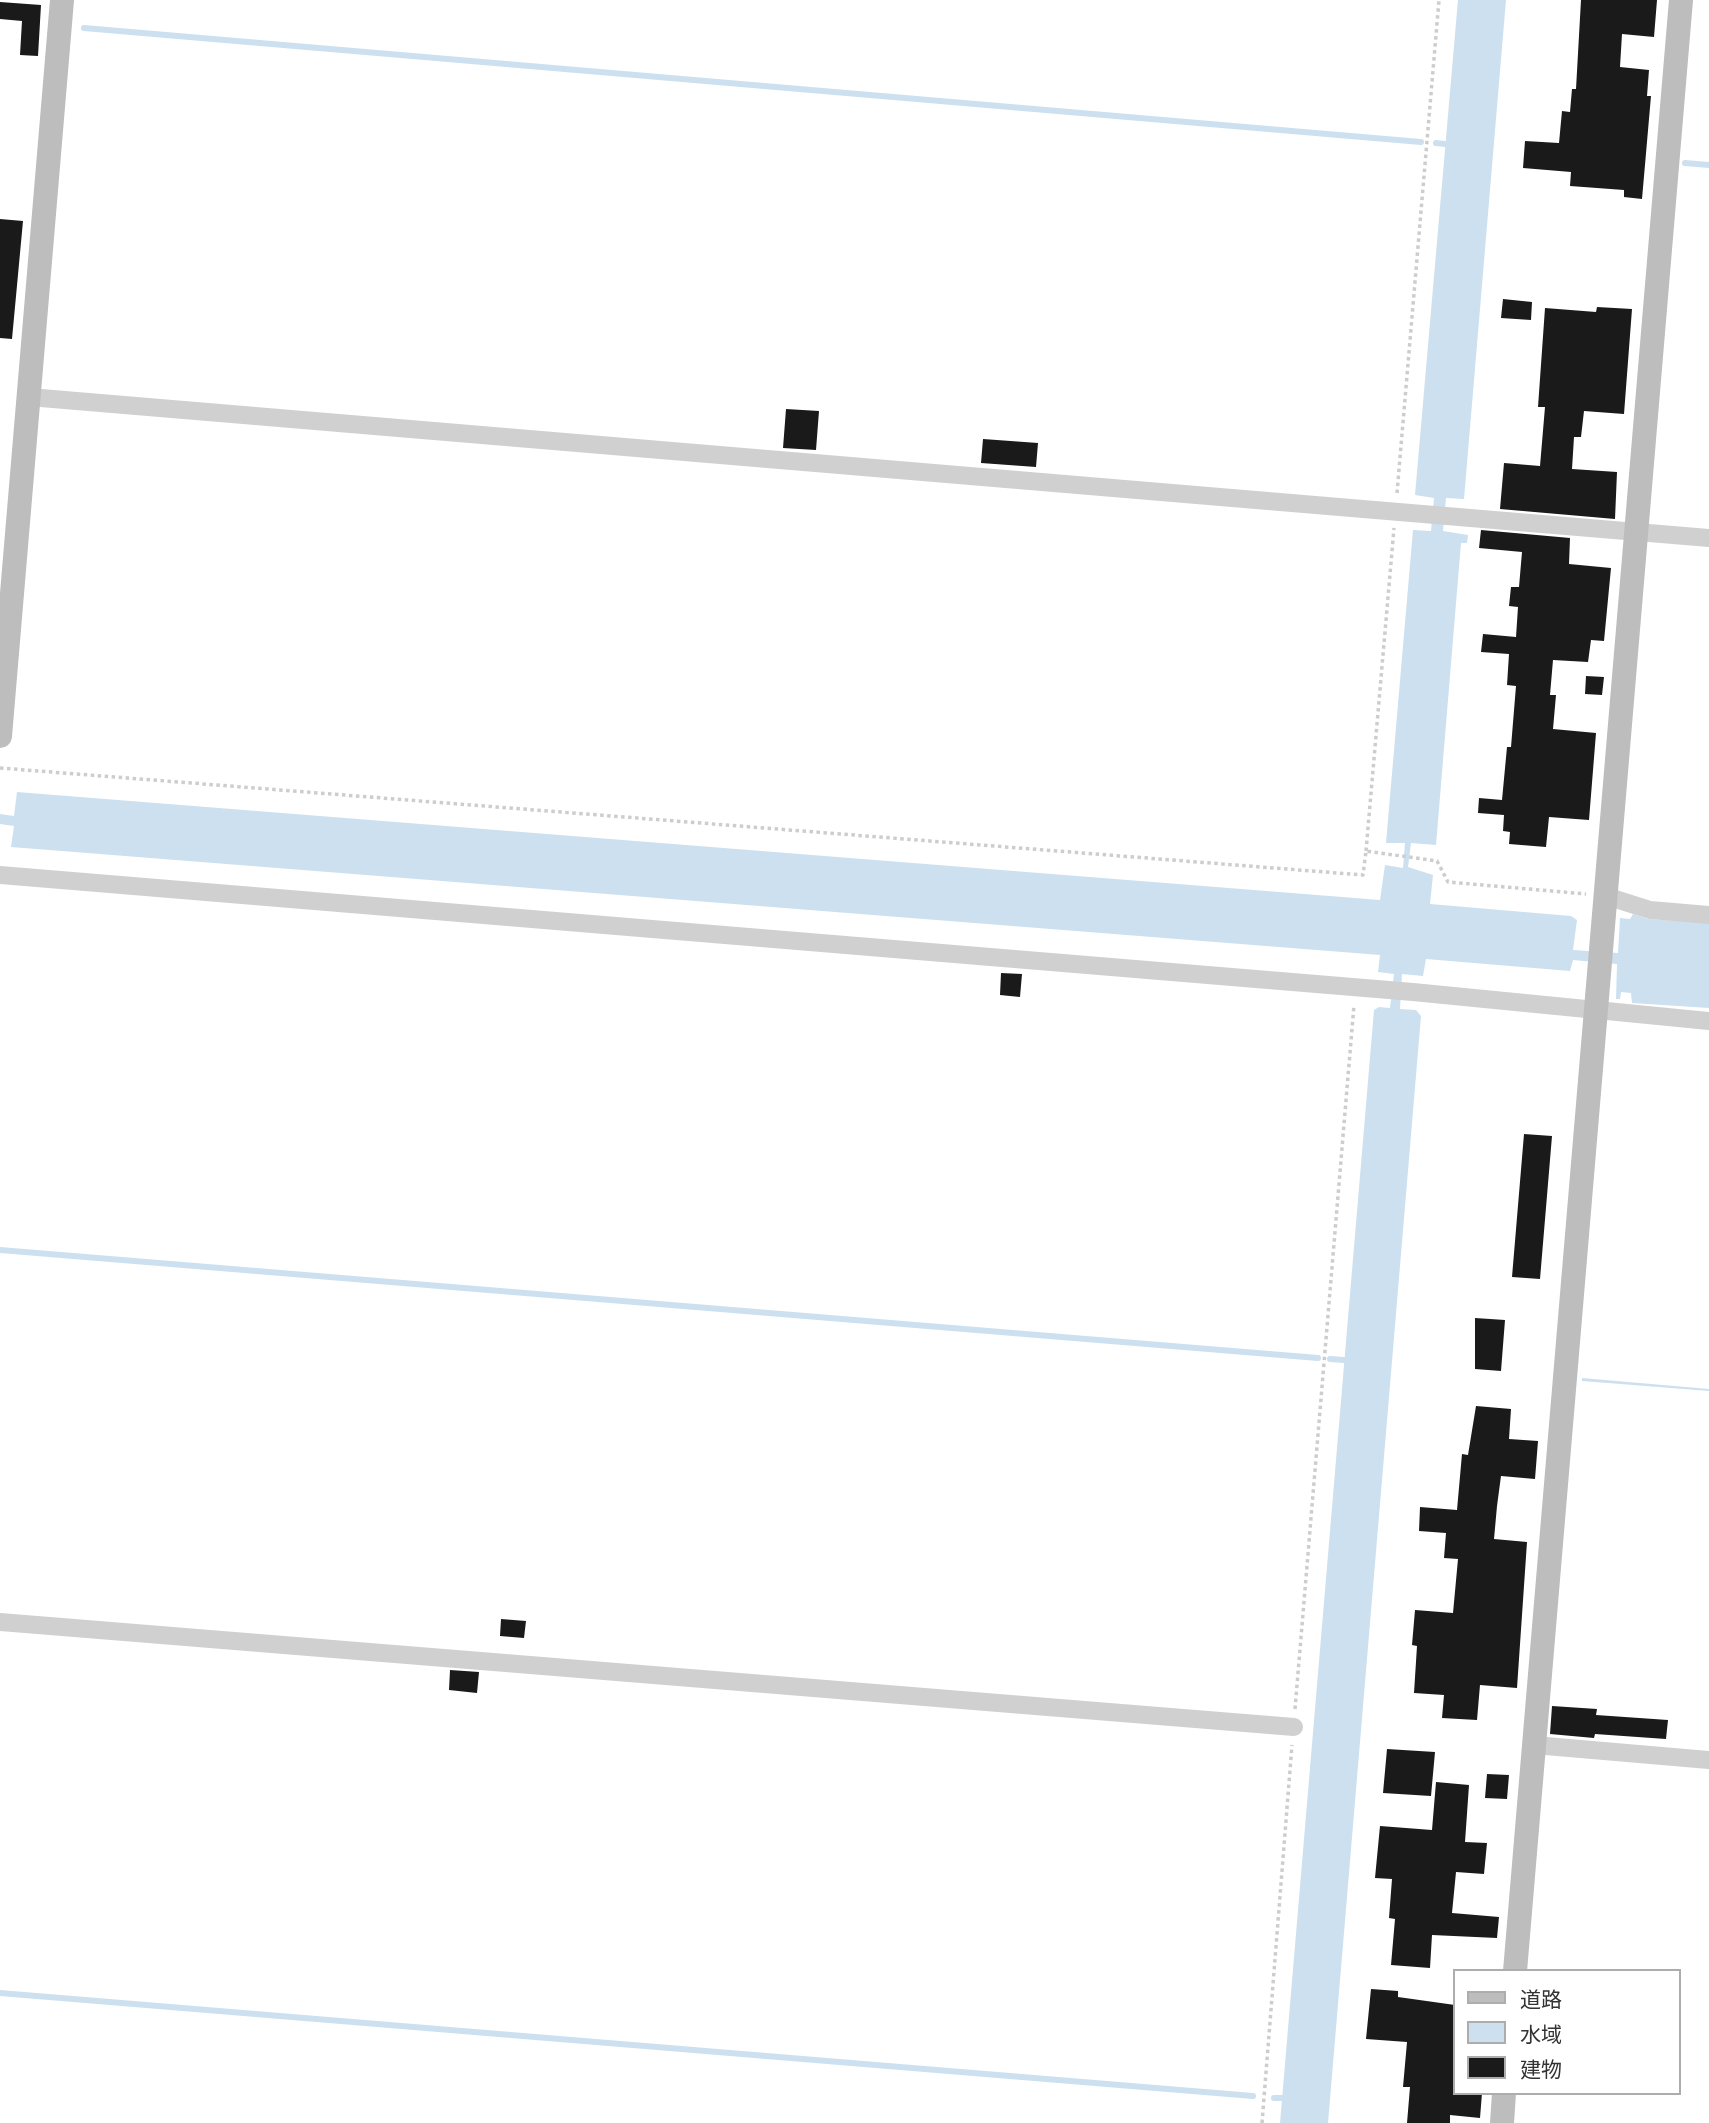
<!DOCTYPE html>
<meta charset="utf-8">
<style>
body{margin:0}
#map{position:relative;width:1709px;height:2123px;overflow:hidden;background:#fff;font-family:Mulish,"Noto Sans JP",sans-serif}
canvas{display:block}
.legend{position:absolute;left:1453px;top:1969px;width:228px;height:126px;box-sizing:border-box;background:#fff;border:2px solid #adadad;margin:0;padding:9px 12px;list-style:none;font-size:21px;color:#333}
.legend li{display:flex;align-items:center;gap:14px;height:35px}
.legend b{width:35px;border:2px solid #adadad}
</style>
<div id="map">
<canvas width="1709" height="2123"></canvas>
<ul class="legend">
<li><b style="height:9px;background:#bdbdbd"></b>道路</li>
<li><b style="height:19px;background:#cde0ef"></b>水域</li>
<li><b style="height:19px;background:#1a1a1a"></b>建物</li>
</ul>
</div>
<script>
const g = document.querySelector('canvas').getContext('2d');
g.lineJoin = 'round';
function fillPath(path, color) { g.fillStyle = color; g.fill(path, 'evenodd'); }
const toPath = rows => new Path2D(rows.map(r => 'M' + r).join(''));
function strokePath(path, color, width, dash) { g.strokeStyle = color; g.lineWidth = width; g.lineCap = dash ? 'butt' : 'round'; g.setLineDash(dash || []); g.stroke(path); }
const water = toPath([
 [1458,0,1506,0,1464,499,1446,498,1443,531,1468,535,1467,543,1461,543,1436,845,1411,843,1408,867,1433,875,1430,904,1571,916,1577,920,1573,950,1618,953,1620,918,1630,919,1633,914,1648,919,1709,923,1709,1008,1632,1003,1631,993,1621,992,1620,999,1616,999,1617,964,1573,960,1570,971,1426,959,1423,976,1402,974,1400,1009,1416,1010,1421,1016,1328,2123,1280,2123,1374,1010,1379,1007,1390,1008,1394,974,1378,972,1380,955,11,847,14,826,0,824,0,814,14,816,17,792,1380,900,1385,865,1403,868,1405,843,1386,843,1413,530,1431,531,1434,498,1415,495],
 [1582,1378,1709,1389,1709,1391,1582,1381]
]);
const stream = toPath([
 [84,28,1421,142],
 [1436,143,1445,144],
 [1685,163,1709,165],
 [0,1250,1318,1358],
 [1330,1359,1344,1360],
 [0,1993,1253,2096],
 [1274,2098,1282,2098]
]);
const building = toPath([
 [1581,0,1657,0,1654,37,1622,34,1620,67,1649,70,1647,96,1651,96,1642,199,1624,197,1624,190,1570,186,1571,172,1523,168,1525,141,1559,143,1562,111,1570,112,1572,89,1576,89],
 [0,2,41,5,38,56,20,55,22,21,0,19],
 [0,219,23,221,12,339,0,338],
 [1503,299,1532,302,1531,320,1501,318],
 [1597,307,1632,309,1624,414,1584,411,1581,437,1574,437,1572,469,1617,472,1615,519,1500,509,1504,463,1540,466,1545,407,1538,407,1545,308,1596,312],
 [786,409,819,411,816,450,783,448],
 [983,439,1038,443,1036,467,981,463],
 [1481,530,1570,538,1569,564,1611,568,1604,641,1591,640,1588,662,1553,660,1550,695,1556,695,1553,729,1596,733,1589,820,1549,817,1546,847,1509,844,1510,832,1503,831,1504,815,1478,813,1479,798,1502,800,1507,747,1511,747,1516,686,1507,685,1509,654,1481,652,1483,634,1516,637,1518,607,1509,606,1511,587,1519,587,1522,552,1479,548],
 [1586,676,1604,677,1602,695,1585,694],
 [1001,973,1022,974,1020,997,1000,995],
 [1524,1134,1552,1136,1540,1279,1512,1277],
 [1475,1318,1505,1320,1501,1371,1475,1369],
 [1476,1406,1511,1409,1509,1439,1538,1441,1535,1479,1501,1476,1497,1506,1494,1539,1527,1542,1517,1688,1480,1685,1477,1720,1442,1718,1444,1695,1414,1693,1417,1646,1412,1645,1415,1610,1453,1613,1458,1559,1444,1558,1446,1533,1419,1531,1420,1507,1457,1510,1462,1454,1468,1455],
 [501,1619,526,1621,524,1638,500,1636],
 [450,1670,479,1672,477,1693,449,1690],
 [1552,1706,1597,1709,1596,1715,1668,1720,1666,1739,1595,1734,1594,1738,1550,1734],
 [1387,1749,1435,1752,1431,1796,1383,1793],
 [1487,1774,1509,1775,1507,1799,1485,1798],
 [1436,1782,1469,1785,1465,1842,1487,1843,1484,1874,1456,1872,1452,1913,1499,1917,1497,1938,1432,1935,1430,1968,1391,1965,1395,1919,1389,1918,1392,1879,1375,1878,1380,1826,1432,1830],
 [1371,1989,1398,1991,1398,1997,1455,2005,1455,2093,1482,2093,1480,2118,1450,2115,1450,2123,1407,2123,1410,2087,1403,2087,1407,2042,1366,2039]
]);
const path = toPath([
 [1397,493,1439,0],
 [0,768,1363,875,1366,851,1437,861,1448,882,1586,894],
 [1366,851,1394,528],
 [1295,1709,1354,1005],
 [1262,2123,1292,1745]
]);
const street = toPath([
 [29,397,1709,538],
 [0,875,1413,992,1709,1021],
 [1606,896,1650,910,1709,915],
 [0,1622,1294,1727],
 [1534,1745,1709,1760]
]);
const secondary = toPath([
 [0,736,62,0],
 [1515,1971,1681,0],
 [1502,2123,1504,2093]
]);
fillPath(water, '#cde0ef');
strokePath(stream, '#cde0ef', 6);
fillPath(building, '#1a1a1a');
strokePath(path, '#cdcdcd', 3.5, [3.5, 3.5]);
strokePath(street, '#d0d0d0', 18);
strokePath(secondary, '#bdbdbd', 24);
</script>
